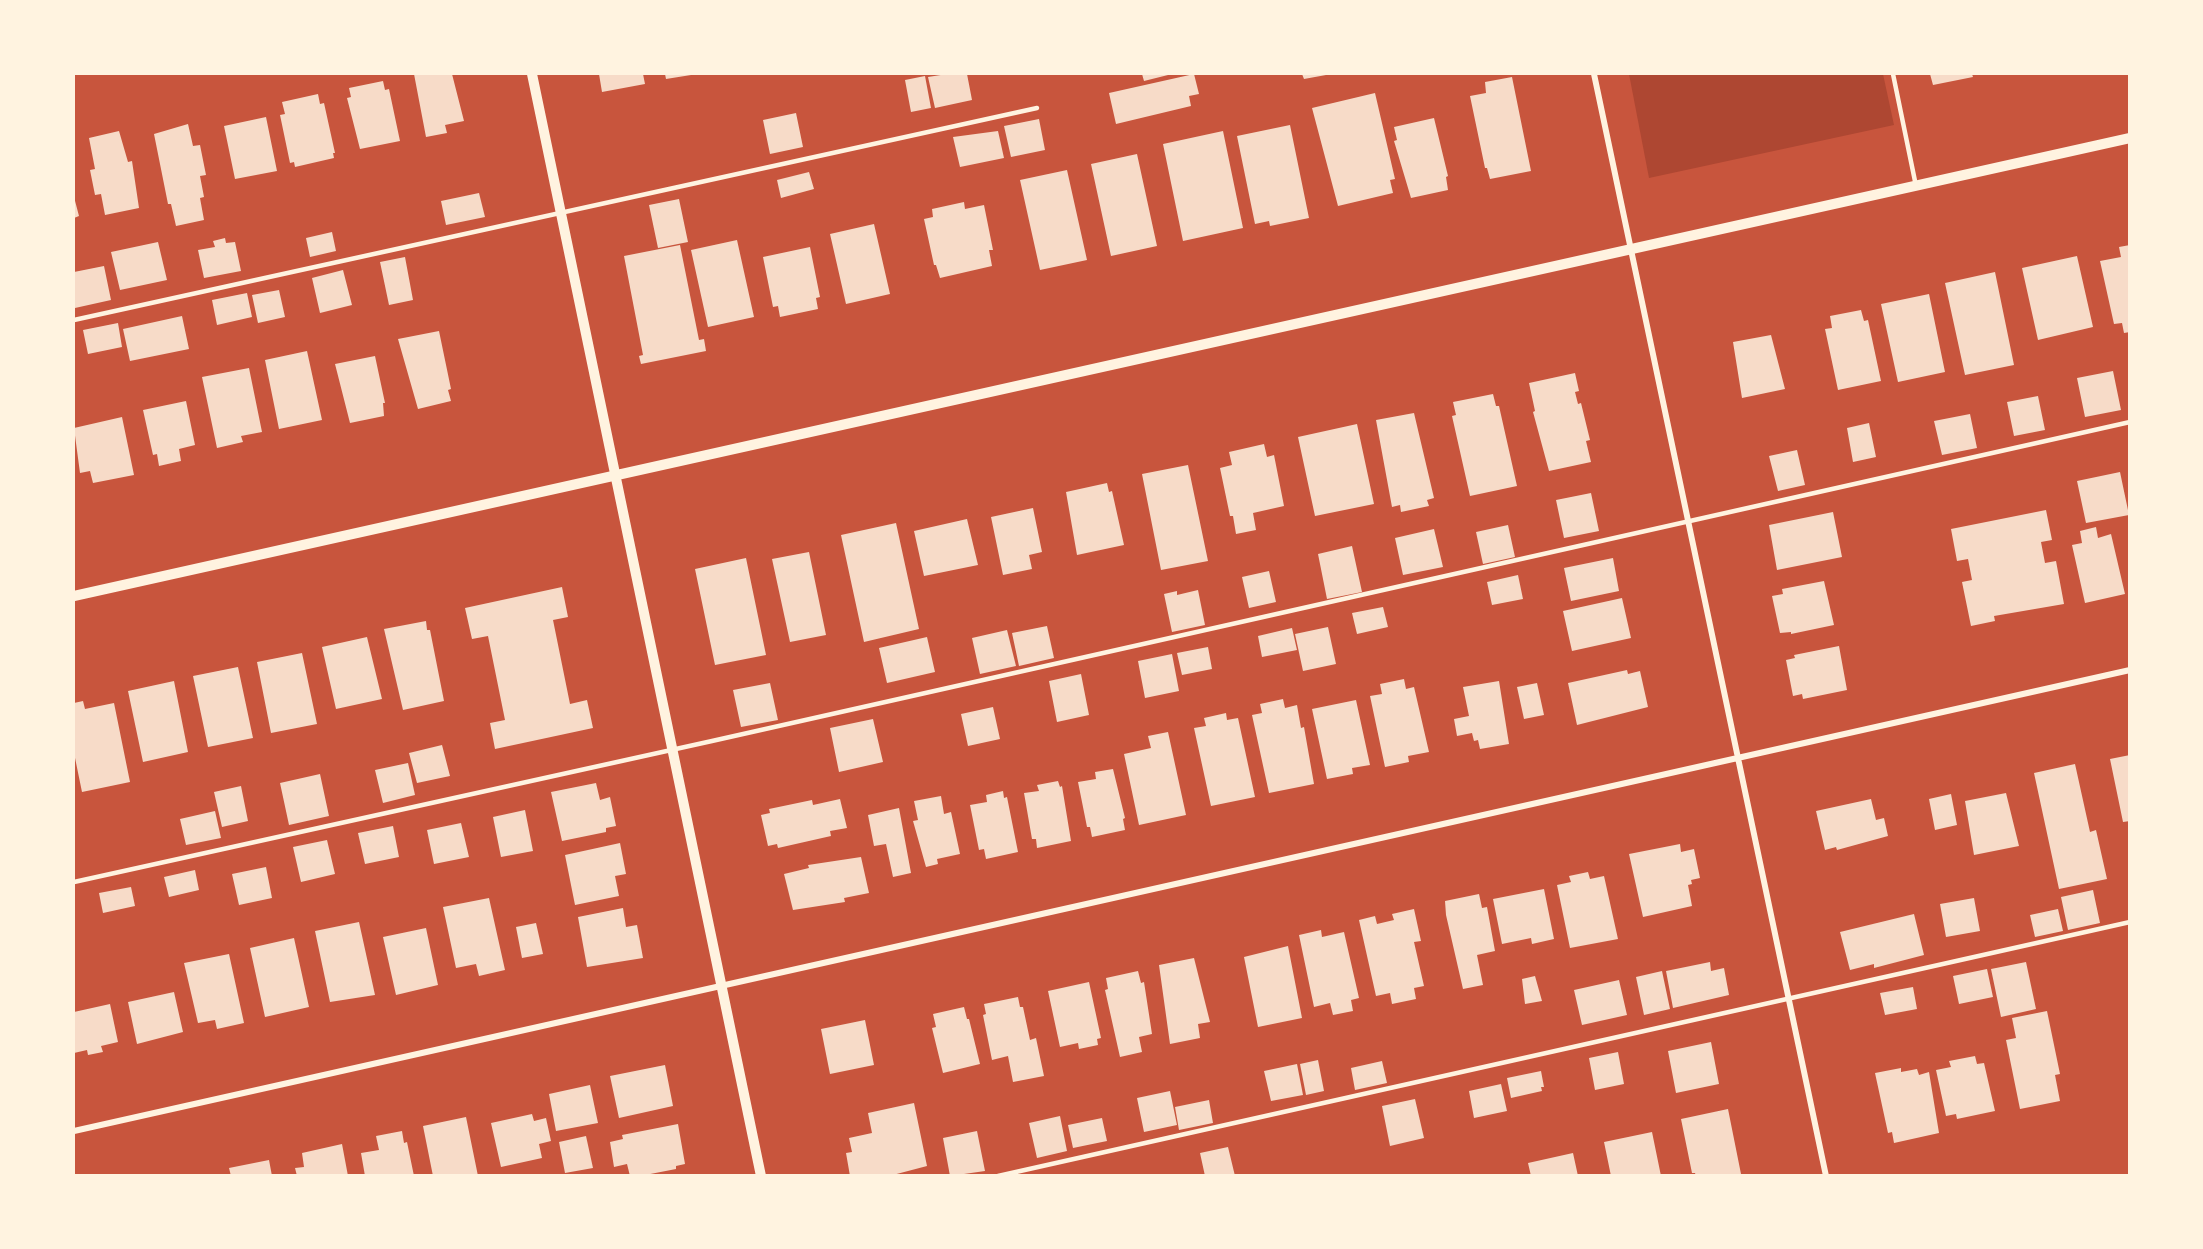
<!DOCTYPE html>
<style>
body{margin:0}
#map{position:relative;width:2203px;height:1249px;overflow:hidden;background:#c8553d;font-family:Mulish,sans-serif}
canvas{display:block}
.frame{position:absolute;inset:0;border:75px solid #fff3e0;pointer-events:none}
</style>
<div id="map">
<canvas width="2203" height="1249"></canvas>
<div class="frame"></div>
</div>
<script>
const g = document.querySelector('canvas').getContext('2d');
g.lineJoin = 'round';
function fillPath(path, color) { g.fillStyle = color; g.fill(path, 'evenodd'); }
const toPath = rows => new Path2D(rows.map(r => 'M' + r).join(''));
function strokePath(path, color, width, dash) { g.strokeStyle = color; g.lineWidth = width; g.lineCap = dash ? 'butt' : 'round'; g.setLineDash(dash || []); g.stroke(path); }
const green = toPath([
 [1629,74,1883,74,1894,125,1649,178]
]);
const building = toPath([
 [414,74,452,74,464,121,445,125,447,133,426,137],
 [599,74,643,74,645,84,602,92],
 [665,74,691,74,691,75,666,79],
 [947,74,967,74,972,100,935,108,928,77],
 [1142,74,1172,74,1144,81],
 [1194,74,1199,94,1189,96,1191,106,1116,124,1109,93],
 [1302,74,1325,74,1326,75,1304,79],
 [1930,74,1972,74,1973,77,1933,85],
 [925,76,931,108,911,112,905,80],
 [1512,77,1531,171,1490,179,1487,168,1485,168,1470,96,1486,93,1485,82],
 [383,81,385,90,389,89,400,141,360,149,347,98,351,97,349,88],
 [1375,93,1395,179,1390,180,1393,193,1338,206,1312,108],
 [318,94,320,104,324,103,335,153,333,153,334,158,295,167,294,162,290,163,280,115,285,114,282,102],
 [796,113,803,147,770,154,763,120],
 [266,117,277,171,235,179,224,126],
 [1434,118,1448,176,1446,177,1448,190,1411,198,1394,141,1397,140,1394,127],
 [1039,119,1045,150,1011,157,1004,126],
 [188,124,193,146,200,145,206,175,200,176,204,197,200,198,204,220,176,226,171,204,168,204,154,134],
 [1290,125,1309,218,1270,226,1269,221,1255,224,1237,136],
 [119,131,128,162,132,161,139,208,105,215,101,194,95,195,90,170,95,169,89,138],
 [998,131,1004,158,960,167,953,137],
 [1223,131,1243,228,1183,241,1163,144],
 [1137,154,1157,246,1111,256,1091,164],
 [1067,170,1087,260,1040,270,1020,180],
 [809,172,814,189,781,198,777,180],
 [479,193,485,217,446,225,441,201],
 [74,197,79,216,74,218],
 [679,199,688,242,658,248,649,205],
 [964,202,965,209,984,205,993,250,989,250,992,266,940,278,936,265,934,265,924,219,933,217,932,209],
 [874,224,890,294,846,304,830,234],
 [332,232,336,251,310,257,306,238],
 [225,238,226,243,235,242,241,271,204,278,198,250,215,247,213,241],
 [737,240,754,317,708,327,691,250],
 [158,242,167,280,120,290,111,252],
 [680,245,699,340,704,339,706,351,641,364,639,356,643,355,624,256],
 [2130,245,2130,332,2124,333,2122,323,2114,324,2100,261,2121,257,2119,247],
 [810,247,820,297,816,298,818,309,780,317,778,306,773,307,763,257],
 [2077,256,2093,327,2038,340,2022,268],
 [405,257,413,300,389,305,380,262],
 [104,266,111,300,75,308,74,272],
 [343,270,352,305,320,313,312,278],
 [1995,272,2014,365,1965,375,1945,283],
 [279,290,285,317,258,323,252,295],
 [247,293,252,317,217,325,212,300],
 [1929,294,1945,372,1898,382,1881,304],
 [1861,310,1864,321,1868,320,1881,381,1838,390,1825,329,1832,328,1830,316],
 [182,316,189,349,130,361,123,329],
 [118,323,122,347,88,354,83,330],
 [439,331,451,389,448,390,451,401,418,409,398,339],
 [1771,335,1785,389,1742,398,1733,342],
 [307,351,322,420,279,429,265,360],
 [375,356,385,403,383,403,384,416,350,423,335,364],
 [249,368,262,432,241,436,243,442,217,448,202,377],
 [2113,371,2121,410,2085,417,2077,378],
 [1575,373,1579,391,1575,392,1578,404,1581,403,1590,440,1586,441,1591,462,1549,471,1533,412,1535,411,1529,383],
 [1493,394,1496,406,1499,406,1517,486,1470,496,1452,416,1456,415,1453,402],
 [2038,396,2045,430,2014,436,2007,402],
 [186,401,195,445,179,449,181,461,159,466,157,454,153,455,143,410],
 [1414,413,1434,498,1427,500,1429,506,1401,512,1400,505,1392,507,1376,420],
 [1970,414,1977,448,1942,455,1934,421],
 [122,417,134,475,93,483,90,471,80,473,74,428],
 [1869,423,1876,457,1853,462,1847,428],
 [1357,424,1374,504,1315,516,1298,437],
 [1264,444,1267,457,1274,455,1284,506,1253,513,1256,530,1236,534,1233,516,1230,516,1220,468,1232,465,1229,452],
 [1797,450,1805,485,1778,491,1769,456],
 [1188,465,1208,561,1161,570,1142,474],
 [2120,472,2129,515,2086,523,2077,481],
 [1107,483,1109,492,1112,491,1124,545,1077,555,1066,492],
 [1591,493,1599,531,1564,538,1556,500],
 [1033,508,1042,552,1029,555,1032,569,1003,575,991,517],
 [2046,510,2052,540,2041,542,2045,563,2056,561,2064,604,1994,616,1995,621,1971,626,1962,582,1972,580,1968,559,1957,561,1951,529],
 [1833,512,1842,557,1777,570,1769,525],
 [967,519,978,565,924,576,914,531],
 [896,523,919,629,864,642,841,535],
 [1508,525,1515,557,1483,564,1476,532],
 [2096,527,2098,538,2111,534,2125,594,2085,603,2072,545,2082,543,2080,531],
 [1434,529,1443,567,1403,575,1395,538],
 [1352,546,1362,592,1327,599,1318,554],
 [809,552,826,635,790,642,772,559],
 [746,558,766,655,715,665,695,569],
 [1613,558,1619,591,1571,601,1564,568],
 [1269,571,1276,602,1249,608,1242,577],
 [1518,575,1523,599,1492,605,1487,582],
 [1824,581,1834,625,1791,634,1791,632,1780,633,1772,596,1783,594,1782,589],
 [562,587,568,617,553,620,570,704,587,700,593,728,495,749,490,723,505,720,488,636,472,639,465,608],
 [1198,590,1205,625,1172,632,1164,594,1177,591,1177,595],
 [1622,598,1631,638,1572,651,1563,611],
 [1383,607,1388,627,1357,634,1352,613],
 [426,621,427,630,430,630,444,701,403,710,384,629],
 [1047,626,1054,658,1019,666,1012,633],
 [1328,627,1336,664,1303,671,1295,634],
 [1292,628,1297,650,1262,657,1258,636],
 [1007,630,1016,666,980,674,972,638],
 [367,637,382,699,336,709,322,647],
 [927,637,935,672,887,683,879,648],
 [1839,646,1847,690,1803,699,1802,694,1793,696,1786,660,1795,658,1794,655],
 [1208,647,1212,669,1182,675,1177,653],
 [302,653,317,724,271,733,257,662],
 [1172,654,1179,691,1145,698,1138,661],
 [238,667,253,738,208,747,193,676],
 [1627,670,1628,674,1640,671,1648,707,1577,725,1568,683],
 [1081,674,1089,715,1057,722,1049,681],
 [1404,679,1406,689,1414,687,1429,752,1408,756,1409,762,1385,767,1370,696,1382,694,1380,684],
 [174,681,188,752,143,762,128,691],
 [1499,681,1509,744,1480,749,1478,740,1474,741,1472,733,1457,736,1454,719,1469,716,1463,687],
 [770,683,778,720,741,727,733,690],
 [1537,683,1544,715,1524,719,1517,687],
 [1283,699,1285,708,1297,705,1301,728,1304,727,1314,784,1269,793,1252,715,1262,713,1260,704],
 [1356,700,1370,765,1352,768,1353,774,1327,779,1312,709],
 [83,701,85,709,114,703,130,782,82,792,74,753,74,703],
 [993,707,1000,739,968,746,961,714],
 [1226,713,1227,720,1238,718,1255,797,1211,806,1194,728,1206,726,1204,718],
 [873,719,883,762,839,772,830,728],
 [1168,732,1186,815,1139,825,1124,754,1151,748,1148,736],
 [442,745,450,776,417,783,409,753],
 [2130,755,2130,821,2123,822,2110,759],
 [408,763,415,795,383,803,375,770],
 [2075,764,2090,832,2096,830,2107,879,2059,889,2034,773],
 [1113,769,1125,818,1123,819,1125,830,1092,837,1090,827,1087,827,1078,782,1096,779,1095,772],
 [320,774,329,816,289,825,280,783],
 [1058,781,1060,787,1062,786,1071,841,1037,848,1036,839,1032,839,1024,793,1039,791,1037,785],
 [596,783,600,800,610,797,616,826,606,828,606,832,562,841,551,792],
 [241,786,248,821,222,827,214,792],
 [1003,791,1004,798,1007,797,1018,852,986,859,984,849,979,850,970,805,987,802,986,795],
 [2006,793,2019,846,1974,855,1965,801],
 [1951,794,1957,825,1935,830,1929,799],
 [941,796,944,814,951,812,960,854,937,859,938,864,926,867,913,821,918,820,914,801],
 [840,799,847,828,830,831,831,836,778,848,777,844,768,846,761,815,770,813,769,809,812,800,813,805],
 [1871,799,1876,820,1884,818,1888,836,1837,850,1836,847,1825,850,1816,811],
 [899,808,911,873,893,877,886,844,874,846,868,815],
 [525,810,533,851,501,857,493,817],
 [215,811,221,838,186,845,180,819],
 [461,823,469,857,434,864,427,830],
 [393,826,399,857,365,864,358,833],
 [327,840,335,874,301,882,293,847],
 [620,843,626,874,615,876,619,896,575,905,565,855],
 [1680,844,1681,852,1694,849,1700,878,1691,880,1692,884,1688,885,1692,906,1643,917,1629,854],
 [861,857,869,893,844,898,845,902,793,910,784,874,809,868,808,865],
 [266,867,272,898,239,905,232,874],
 [195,870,199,890,169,897,164,877],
 [1588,872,1590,879,1604,876,1618,939,1570,948,1557,885,1571,882,1569,876],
 [131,887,135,906,103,913,99,893],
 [1544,889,1554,939,1532,944,1531,938,1502,944,1493,899],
 [2093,890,2100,923,2068,930,2061,897],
 [1479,894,1482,908,1487,907,1495,951,1477,955,1483,985,1463,989,1446,915,1445,901],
 [489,898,505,970,479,976,476,964,456,968,443,907],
 [1974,898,1980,931,1946,937,1940,904],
 [623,908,626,927,637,925,643,958,587,967,578,917],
 [1414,909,1421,941,1414,942,1424,986,1414,988,1416,999,1392,1004,1390,993,1376,996,1359,920,1375,916,1377,924,1394,920,1392,914],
 [2058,909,2063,931,2035,937,2030,915],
 [1914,914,1924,955,1874,968,1874,964,1850,970,1840,932],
 [359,922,375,995,330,1002,315,931],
 [536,923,543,954,522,958,516,927],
 [426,928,438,985,396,995,383,937],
 [1321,930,1322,937,1344,932,1359,998,1351,1000,1353,1011,1333,1015,1330,1003,1314,1007,1299,935],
 [294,938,309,1007,265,1017,250,948],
 [1288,946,1302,1018,1258,1027,1244,957],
 [229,954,244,1023,217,1029,215,1020,198,1023,184,963],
 [1194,958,1210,1022,1198,1024,1200,1038,1170,1044,1159,965],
 [1710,962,1711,971,1724,968,1729,995,1673,1008,1666,971],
 [2026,962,2036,1009,2001,1017,1991,969],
 [1987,969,1993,997,1959,1004,1953,976],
 [1138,971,1141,983,1144,982,1152,1034,1139,1037,1142,1052,1120,1057,1105,990,1108,989,1106,978],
 [1662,971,1670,1009,1644,1015,1636,977],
 [1535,976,1542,1001,1525,1004,1522,979],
 [1619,980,1627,1015,1582,1025,1574,990],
 [1089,982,1101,1038,1097,1039,1098,1045,1079,1049,1078,1043,1060,1047,1048,991],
 [1913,987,1917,1009,1885,1015,1880,993],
 [174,992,183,1032,137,1044,128,1002],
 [1018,997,1020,1007,1023,1007,1030,1040,1036,1038,1044,1076,1013,1082,1008,1056,992,1060,983,1015,986,1014,984,1004],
 [110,1004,118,1042,101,1046,103,1052,88,1055,87,1050,74,1053,74,1012],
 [964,1007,967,1019,969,1019,980,1064,943,1073,932,1028,936,1027,933,1014],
 [2047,1011,2060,1074,2055,1075,2060,1101,2020,1109,2006,1040,2016,1038,2012,1018],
 [865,1020,874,1065,830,1074,821,1029],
 [1711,1042,1719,1084,1676,1093,1668,1051],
 [1618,1052,1624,1084,1595,1090,1589,1058],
 [1975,1056,1977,1064,1984,1063,1995,1111,1957,1119,1956,1114,1946,1116,1936,1070,1951,1067,1949,1061],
 [1318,1060,1324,1091,1306,1095,1300,1064],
 [1382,1061,1387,1083,1355,1090,1351,1068],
 [1297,1064,1303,1095,1271,1101,1264,1071],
 [665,1065,673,1106,619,1118,610,1076],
 [1901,1068,1901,1072,1917,1069,1919,1075,1929,1072,1939,1133,1894,1143,1892,1132,1888,1133,1875,1073],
 [1541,1071,1544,1087,1541,1087,1542,1091,1511,1098,1507,1078],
 [1501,1084,1507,1111,1474,1118,1469,1091],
 [590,1085,598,1123,556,1131,549,1094],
 [1170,1091,1177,1125,1144,1132,1137,1098],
 [1415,1099,1424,1138,1390,1146,1382,1106],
 [1209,1100,1213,1123,1179,1130,1175,1107],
 [914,1103,927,1166,889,1176,850,1176,846,1153,852,1152,849,1138,872,1133,868,1113],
 [1728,1109,1741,1174,1696,1176,1695,1173,1692,1173,1681,1119],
 [532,1114,534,1121,546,1118,551,1141,539,1144,542,1158,501,1167,491,1123],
 [1060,1116,1067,1151,1037,1158,1029,1123],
 [466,1117,478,1176,433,1176,423,1126],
 [1102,1118,1107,1141,1073,1148,1068,1125],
 [678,1124,685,1164,676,1166,676,1169,640,1176,630,1176,627,1164,614,1167,610,1142,623,1139,622,1135],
 [402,1131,404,1143,407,1142,414,1176,365,1176,361,1153,379,1150,376,1136],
 [977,1131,985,1171,950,1176,943,1138],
 [1652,1132,1661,1176,1611,1176,1604,1142],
 [586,1136,593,1168,565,1173,559,1142],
 [342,1144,348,1176,297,1176,295,1168,304,1167,302,1153],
 [1228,1147,1235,1176,1205,1176,1200,1153],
 [1573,1153,1578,1176,1531,1176,1528,1163],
 [269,1160,272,1176,231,1176,229,1168]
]);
const service = toPath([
 [1893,74,1916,186],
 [74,320,1037,108],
 [74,882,712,741,2130,422],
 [998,1176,2130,922]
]);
const minor = toPath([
 [1594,74,1826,1176],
 [74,1131,2130,670]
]);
const tertiary = toPath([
 [532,74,761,1176],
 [74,596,2130,138]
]);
fillPath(green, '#ae4732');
fillPath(building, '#f7dbc8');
strokePath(service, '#fff3e0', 4.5);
strokePath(minor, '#fff3e0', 6);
strokePath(tertiary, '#fff3e0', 10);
</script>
